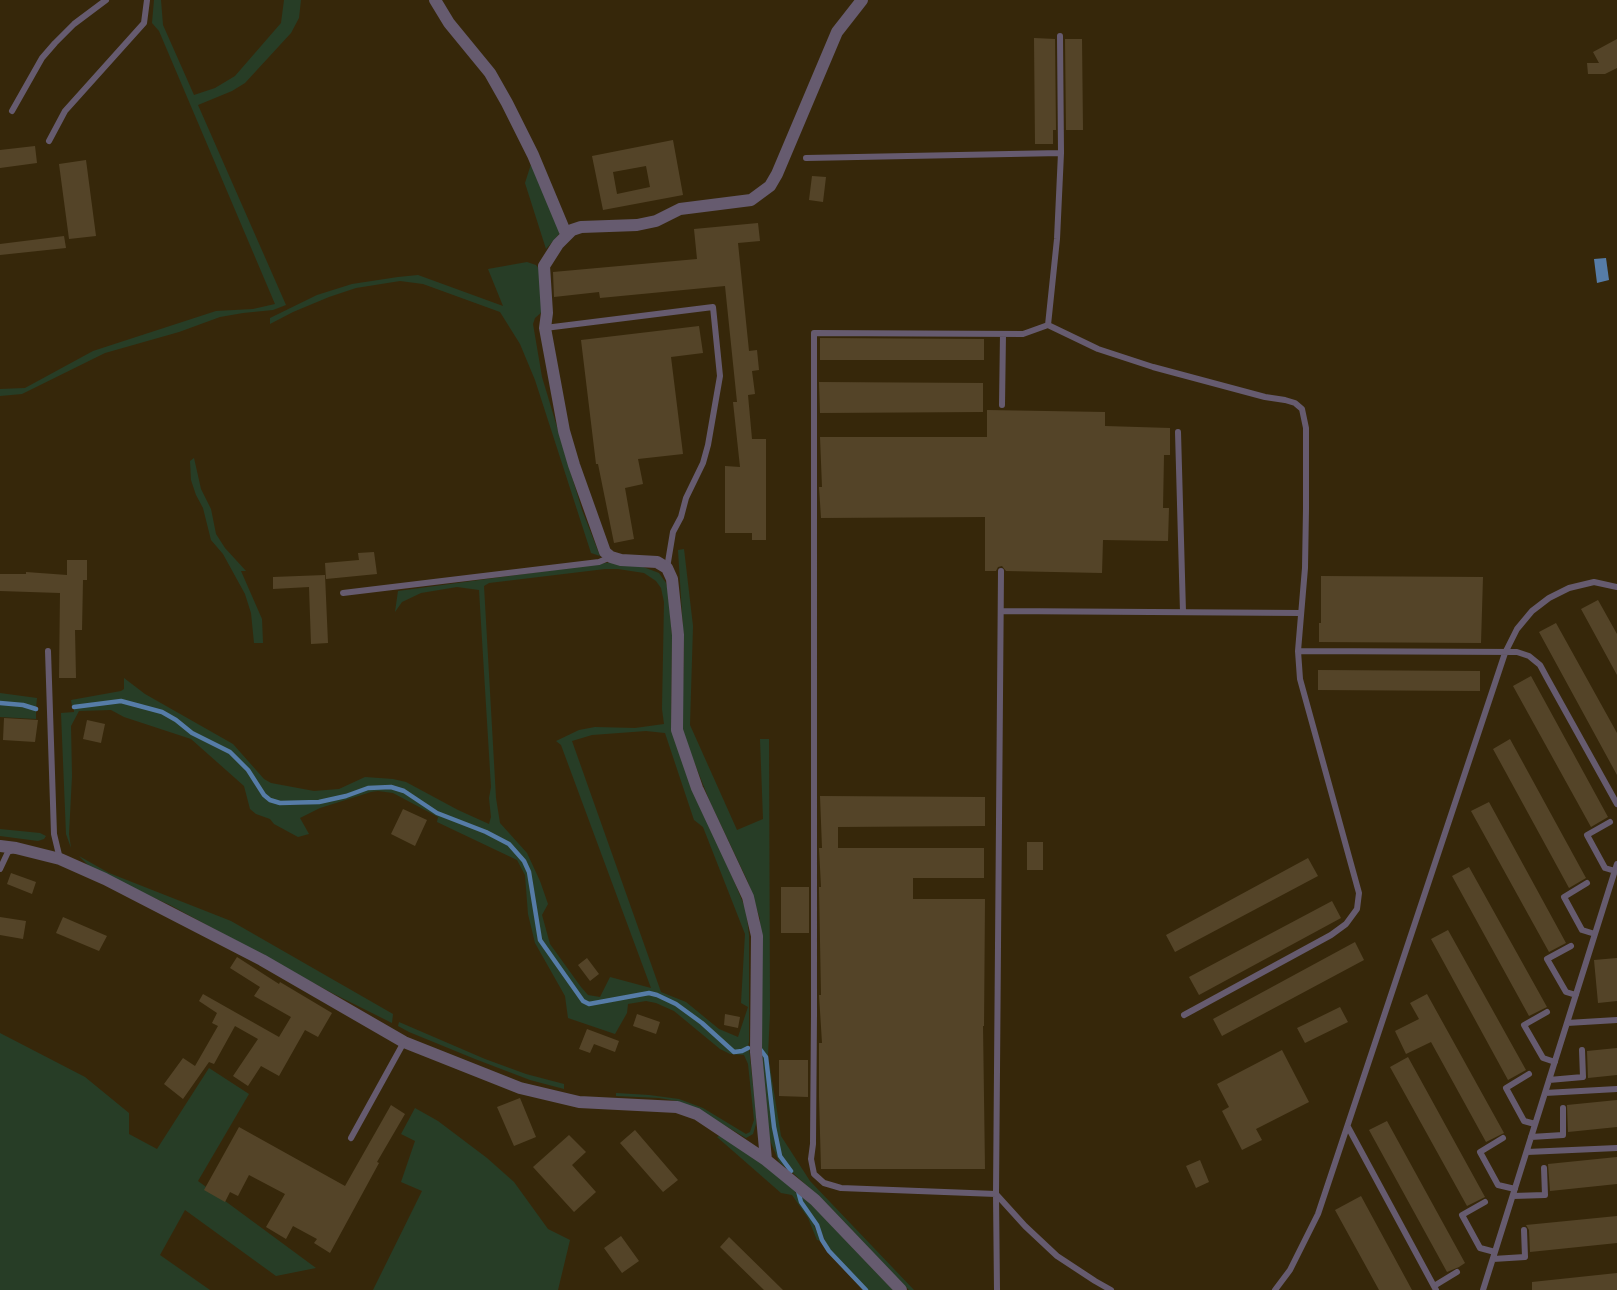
<!DOCTYPE html>
<style>
body{margin:0}
canvas{display:block;background:#36270a}
</style>
<canvas width="1617" height="1290"></canvas>
<script>
const g = document.querySelector('canvas').getContext('2d');
g.lineJoin = 'round';
function fillPath(path, color) { g.fillStyle = color; g.fill(path, 'evenodd'); }
const toPath = rows => new Path2D(rows.map(r => 'M' + r).join(''));
function strokePath(path, color, width, dash) { g.strokeStyle = color; g.lineWidth = width; g.lineCap = dash ? 'butt' : 'round'; g.setLineDash(dash || []); g.stroke(path); }
const green = toPath([
 [154,0,161,0,163,25,194,95,215,88,235,76,281,23,284,0,301,0,299,18,291,33,245,83,232,91,198,105,286,305,273,310,243,313,220,317,179,332,105,353,22,394,0,396,0,389,25,388,93,351,216,311,253,309,275,304,159,31,152,23],
 [532,161,560,228,559,234,546,249,525,183],
 [527,262,536,265,540,270,543,311,535,318,533,324,542,377,582,510,600,556,591,553,535,380,520,344,500,312,423,284,400,281,356,288,329,297,293,312,270,324,270,318,317,295,352,284,398,277,418,275,503,306,488,269],
 [194,458,201,489,211,509,216,534,225,548,246,571,241,571,262,619,263,643,254,643,251,613,245,594,223,554,211,540,203,508,196,495,191,480,190,461],
 [684,549,693,626,690,725,737,830,763,819,760,739,769,739,770,1013,768,1055,781,1136,810,1181,914,1290,909,1290,828,1205,793,1173,781,1156,775,1127,766,1057,762,1051,765,1058,773,1127,780,1157,791,1172,779,1162,769,1138,758,1050,760,919,748,882,710,802,682,731,684,645,678,550],
 [613,562,638,565,659,573,666,583,668,591,672,635,671,728,746,910,749,935,749,1042,748,1046,741,1050,734,1051,703,1022,676,1003,658,994,649,992,590,1003,584,1000,541,939,530,872,525,860,509,844,486,831,438,812,405,790,392,786,367,787,346,795,319,801,281,802,271,799,265,794,248,770,230,751,192,732,177,719,162,711,121,700,72,706,71,700,121,691,124,689,124,678,145,694,233,744,264,779,271,783,314,791,339,789,365,777,393,779,406,782,458,810,489,824,491,817,489,798,491,787,479,590,457,587,421,593,402,602,395,612,398,591],
 [605,569,618,569,644,573,656,581,661,588,664,602,662,709,664,724,635,728,595,727,579,730,556,741,561,745,651,988,610,977,600,997,588,995,581,987,550,944,542,915,548,904,540,881,527,853,500,823,496,798,484,586,489,583],
 [646,731,665,733,694,820,703,827,745,934,741,1003,748,1007,738,1037,719,1029,686,1002,661,992,572,741,592,735],
 [0,693,37,698,36,708,24,704,0,702],
 [121,702,161,713,176,721,191,734,229,753,242,765,263,796,270,801,289,805,310,804,346,797,368,789,391,788,404,792,437,813,485,832,508,845,523,861,528,872,539,940,583,1001,589,1005,649,994,657,996,675,1005,702,1023,733,1053,742,1052,749,1048,756,1114,756,1124,753,1134,746,1138,697,1109,677,1101,659,1098,616,1096,616,1093,649,1095,679,1099,703,1108,746,1134,750,1132,754,1120,748,1064,744,1055,730,1054,720,1049,674,1011,656,1003,646,1001,628,1004,627,1013,615,1034,568,1018,565,996,535,943,528,914,525,875,517,860,437,822,438,817,393,793,378,791,371,792,320,808,300,818,309,834,298,837,274,824,270,819,256,814,250,809,244,786,191,739,124,717,111,710,79,711,71,726,72,776,69,834,71,848,66,834,61,713,74,712,74,708],
 [0,704,23,706,36,710,36,719,0,717],
 [0,829,40,833,46,836,44,839,38,841,0,836],
 [79,856,109,873,231,921,393,1014,392,1023,332,993,170,905,94,871],
 [399,1022,485,1059,526,1074,564,1084,564,1089,530,1080,475,1059,409,1032,398,1026],
 [0,1033,85,1077,129,1113,129,1134,157,1149,209,1068,249,1094,198,1181,316,1268,276,1276,185,1210,160,1255,210,1290,0,1290],
 [415,1108,438,1121,487,1158,514,1182,548,1229,570,1240,558,1290,373,1290,422,1191,401,1182,415,1141,401,1134],
 [723,1134,793,1186,800,1202,809,1214,821,1241,817,1240,808,1218,792,1195,781,1193,717,1137],
 [799,1191,893,1290,867,1290,843,1266,829,1250,818,1224,802,1200]
]);
const water = toPath([
 [1606,258,1609,280,1597,283,1594,259]
]);
const stream = toPath([
 [0,703,23,705,36,709],
 [74,707,121,701,162,712,176,720,192,733,230,752,248,770,264,795,270,800,280,803,319,802,346,796,368,788,391,787,404,791,437,813,486,832,509,844,524,861,529,872,540,940,583,1001,589,1004,649,993,657,995,676,1004,702,1023,734,1052,742,1051,748,1048],
 [760,1049,766,1057,774,1127,780,1156,791,1171],
 [798,1191,801,1202,817,1225,822,1240,829,1251,866,1290]
]);
const building = toPath([
 [1034,38,1055,39,1056,130,1053,130,1053,144,1035,144],
 [1065,39,1082,39,1083,130,1066,130],
 [1617,39,1617,68,1605,74,1588,74,1587,63,1599,63,1593,52],
 [673,140,683,195,603,210,592,156],
 [646,166,650,187,617,194,613,172],
 [35,146,37,163,0,168,0,150],
 [86,160,96,236,69,239,59,164],
 [812,176,826,177,823,202,809,200],
 [758,223,760,241,738,243,749,351,757,350,759,370,752,371,755,394,748,395,752,439,766,439,766,540,752,540,752,533,725,533,725,466,740,467,733,402,737,402,725,286,600,298,599,292,554,297,553,272,697,259,694,229],
 [64,236,66,248,0,255,0,244],
 [699,326,703,353,671,357,683,454,638,459,643,484,625,488,634,539,614,543,598,464,596,464,581,340],
 [820,338,984,339,984,360,820,360],
 [819,382,983,383,983,412,820,413],
 [987,410,1105,412,1105,426,1170,428,1170,455,1164,455,1163,508,1169,508,1168,541,1103,540,1102,573,1006,571,1002,566,998,567,996,571,985,571,985,517,821,518,819,487,822,487,820,437,987,437],
 [374,552,377,574,326,579,325,563,359,560,358,553],
 [67,560,87,560,87,580,83,580,82,630,75,630,76,678,59,678,60,593,0,591,0,574,26,574,26,572,67,575],
 [325,575,328,643,311,644,309,587,273,589,273,577],
 [1321,576,1483,577,1481,643,1319,642,1319,623,1321,623],
 [1598,600,1617,634,1617,675,1581,609],
 [1556,623,1617,733,1617,775,1539,632],
 [1318,670,1480,671,1480,691,1318,690],
 [1531,676,1608,817,1591,827,1513,686],
 [4,718,38,720,35,742,3,740],
 [87,720,105,724,101,743,83,739],
 [1510,739,1586,878,1569,888,1493,749],
 [820,796,985,797,985,826,838,827,838,848,984,848,984,878,913,878,913,899,985,899,984,1026,983,1026,985,1169,821,1169,819,1097,819,1043,822,1043,819,995,821,995,819,887,821,887,819,848,822,848],
 [1489,802,1566,943,1549,952,1471,811],
 [403,809,427,820,415,846,391,834],
 [1027,842,1043,842,1043,870,1027,870],
 [1308,858,1318,876,1175,952,1166,935],
 [1469,867,1547,1007,1529,1016,1452,876],
 [11,873,36,882,32,894,7,884],
 [781,887,809,887,809,933,781,933],
 [1332,901,1341,918,1199,995,1189,977],
 [0,917,26,921,23,939,0,935],
 [63,917,107,936,99,951,56,933],
 [1448,930,1526,1070,1508,1080,1431,939],
 [1355,942,1364,960,1222,1036,1213,1019],
 [237,957,279,984,280,982,332,1013,318,1037,305,1030,279,1076,261,1066,248,1086,233,1076,258,1039,235,1026,214,1064,209,1062,183,1099,164,1084,183,1058,195,1066,218,1026,212,1023,217,1013,199,1001,203,994,279,1037,291,1017,254,996,260,987,230,968],
 [587,958,599,974,590,981,578,965],
 [1617,958,1617,1001,1598,1003,1594,960],
 [1427,994,1504,1133,1486,1142,1431,1042,1406,1054,1395,1031,1419,1019,1410,1003],
 [1340,1007,1348,1022,1305,1043,1297,1028],
 [637,1014,660,1022,656,1034,633,1026],
 [725,1014,740,1017,738,1028,724,1025],
 [587,1029,619,1041,615,1052,594,1044,590,1053,579,1049],
 [1617,1048,1617,1075,1588,1078,1587,1051],
 [1282,1050,1309,1102,1256,1129,1262,1140,1242,1150,1222,1111,1229,1107,1217,1084],
 [1408,1057,1485,1197,1467,1206,1390,1067],
 [779,1060,808,1060,808,1097,779,1096],
 [520,1098,536,1137,514,1146,497,1107],
 [1617,1100,1617,1127,1568,1132,1567,1105],
 [391,1105,405,1114,377,1162,379,1163,330,1253,314,1243,317,1239,293,1226,286,1239,266,1227,285,1194,249,1175,238,1196,230,1192,225,1202,204,1190,239,1127,345,1186],
 [1387,1121,1465,1263,1459,1267,1447,1272,1369,1130],
 [635,1130,678,1180,663,1192,620,1143],
 [569,1135,586,1152,572,1165,596,1192,574,1212,533,1167],
 [1617,1157,1617,1184,1550,1191,1548,1164],
 [1200,1160,1209,1182,1196,1188,1186,1166],
 [1361,1196,1412,1290,1379,1290,1335,1210],
 [1617,1216,1617,1243,1530,1252,1529,1230,1526,1225],
 [621,1236,639,1261,622,1273,604,1248],
 [729,1237,783,1290,764,1290,720,1247],
 [1617,1273,1617,1290,1532,1290,1532,1282]
]);
const lane = toPath([
 [12,111,42,58,55,43,74,24,106,0],
 [49,141,65,111,144,23,147,0],
 [806,158,1061,153],
 [1048,325,1057,239,1061,153,1060,36],
 [545,328,713,307,720,376,708,445,703,463,686,498,681,517,673,532,667,568],
 [1002,405,1003,334],
 [1178,432,1183,612],
 [343,593,599,562,611,557],
 [1001,611,1301,613],
 [48,651,54,834,60,859],
 [1298,651,1517,652,1529,656,1540,665,1547,678,1617,804],
 [1610,822,1587,835,1605,868,1615,871],
 [0,869,8,852,13,850],
 [1587,883,1564,897,1582,930,1595,934],
 [1571,946,1547,959,1566,992,1576,995],
 [1547,1012,1524,1025,1543,1058,1555,1062],
 [1567,1023,1617,1020],
 [1529,1074,1506,1088,1524,1121,1535,1124],
 [1549,1080,1583,1077,1582,1050],
 [1545,1093,1617,1089],
 [1348,1127,1436,1290],
 [1531,1137,1563,1135,1563,1108],
 [351,1138,404,1042],
 [1503,1138,1480,1152,1498,1185,1515,1189],
 [1527,1152,1617,1148],
 [1513,1196,1545,1195,1544,1168],
 [1485,1202,1462,1215,1480,1248,1495,1252],
 [1493,1259,1525,1257,1524,1230],
 [1434,1286,1457,1272],
 [997,1290,996,1194,1001,571],
 [1111,1290,1095,1281,1057,1256,1025,1226,996,1194,841,1188,824,1183,814,1174,811,1159,813,1144,814,1014,814,333,1023,334,1048,325,1098,349,1153,367,1265,397,1285,400,1295,403,1302,409,1306,428,1306,509,1305,568,1298,651,1300,679,1359,893,1357,909,1346,924,1331,935,1184,1015],
 [1275,1290,1290,1270,1318,1214,1505,653,1517,629,1532,611,1549,598,1569,588,1594,582,1617,587],
 [1483,1290,1617,864]
]);
const street = toPath([
 [435,0,449,23,490,73,507,103,533,155,566,234],
 [0,846,16,848,60,859,105,879,262,960,404,1042,520,1088,579,1102,677,1107,697,1114,766,1160,815,1200,901,1290],
 [766,1160,756,1052,757,936,748,897,697,788,677,730,678,635,672,579,667,568,657,562,621,560,611,557,605,552,574,465,564,431,545,328,547,313,544,266,558,244,572,230,581,227,637,225,656,221,680,209,751,200,770,186,777,174,837,32,862,0]
]);
fillPath(green, '#273d26');
fillPath(water, '#567ca7');
strokePath(stream, '#567ca7', 4.5);
fillPath(building, '#544428');
strokePath(lane, '#665b6f', 6);
strokePath(street, '#665b6f', 12);
</script>
